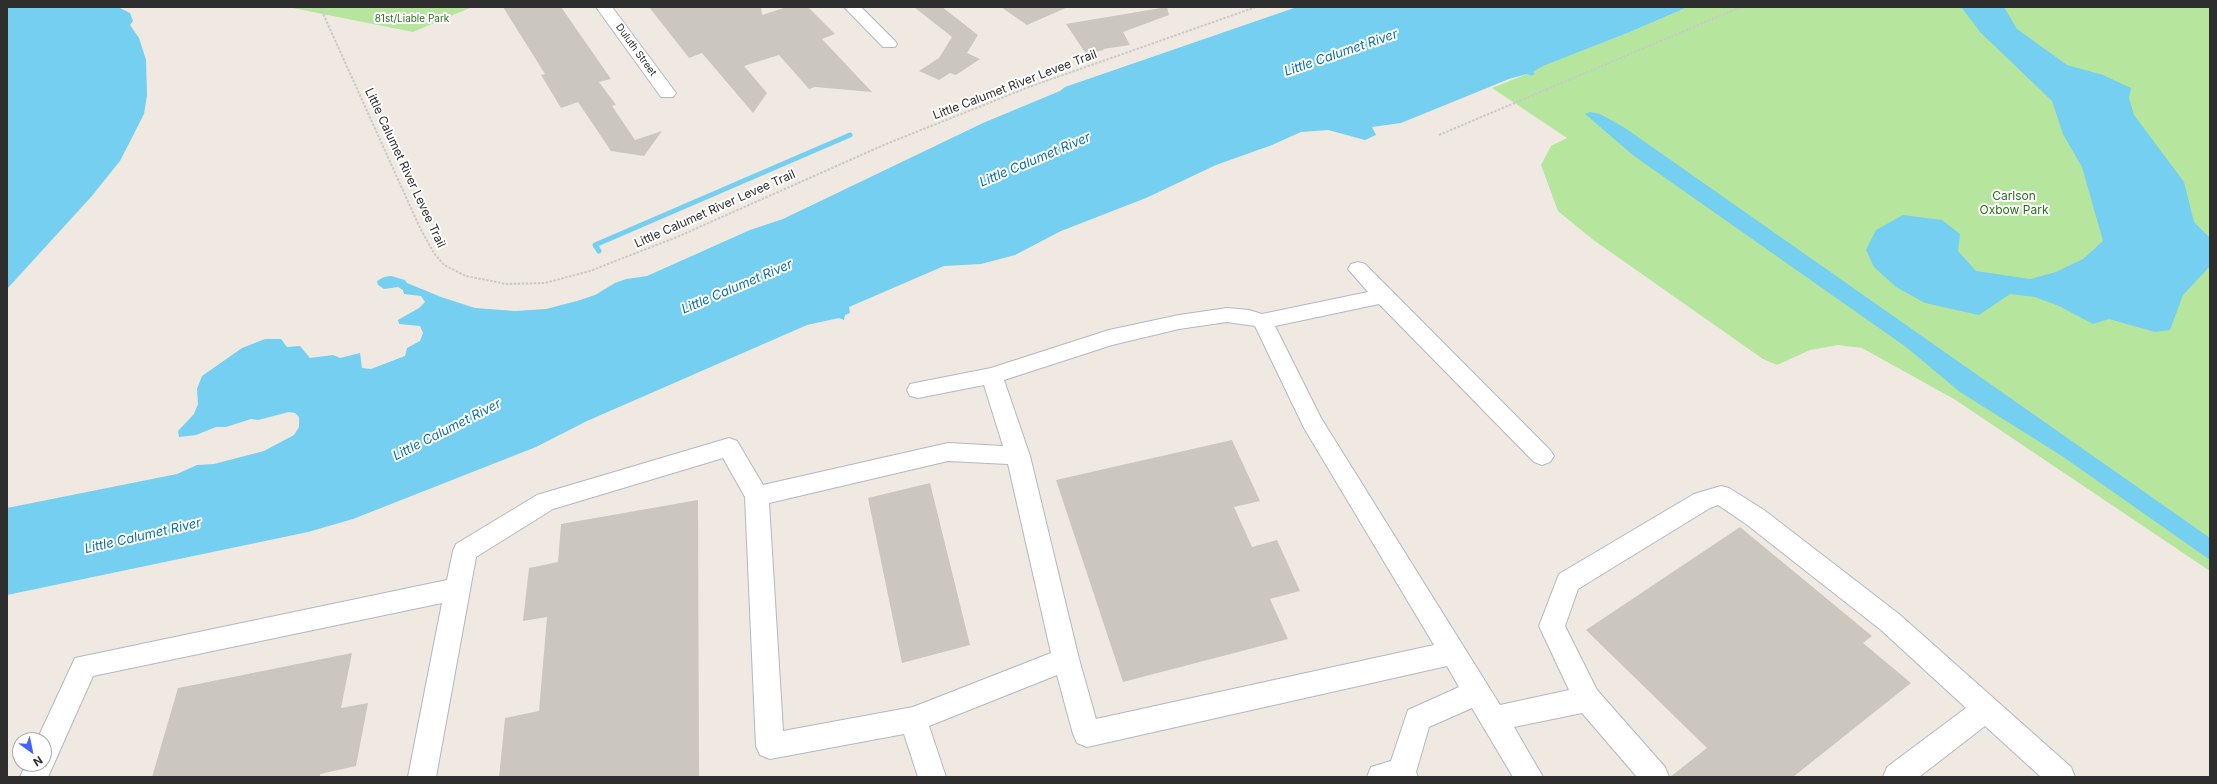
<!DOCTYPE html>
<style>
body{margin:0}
#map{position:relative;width:2217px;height:784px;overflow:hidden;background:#efe9e1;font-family:Inter,sans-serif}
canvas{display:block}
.frame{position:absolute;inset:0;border:8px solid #2e2e2e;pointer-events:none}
.north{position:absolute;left:12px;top:732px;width:40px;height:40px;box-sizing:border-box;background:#fff;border:1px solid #ababab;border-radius:50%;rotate:147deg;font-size:11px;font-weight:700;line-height:16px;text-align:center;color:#2e2e2e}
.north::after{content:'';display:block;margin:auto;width:14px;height:18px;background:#4264fb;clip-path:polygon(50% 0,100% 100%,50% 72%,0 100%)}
</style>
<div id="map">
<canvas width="2217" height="784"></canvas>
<div class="frame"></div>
<div class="north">N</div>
</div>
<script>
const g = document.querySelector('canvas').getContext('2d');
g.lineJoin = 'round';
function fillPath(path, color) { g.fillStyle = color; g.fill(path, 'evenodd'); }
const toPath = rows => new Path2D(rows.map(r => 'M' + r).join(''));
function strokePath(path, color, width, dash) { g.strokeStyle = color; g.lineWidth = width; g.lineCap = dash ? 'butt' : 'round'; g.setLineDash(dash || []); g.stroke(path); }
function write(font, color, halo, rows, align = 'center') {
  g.font = font + ' Inter,sans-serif'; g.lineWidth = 4; g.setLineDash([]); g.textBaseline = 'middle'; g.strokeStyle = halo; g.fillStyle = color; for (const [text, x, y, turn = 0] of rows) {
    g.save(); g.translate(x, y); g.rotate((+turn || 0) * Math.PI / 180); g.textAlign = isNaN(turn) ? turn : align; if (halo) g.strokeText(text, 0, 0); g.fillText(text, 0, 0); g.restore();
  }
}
const green = toPath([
 [288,7,472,7,413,32],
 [1688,7,2210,7,2210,571,1954,399,1862,348,1838,345,1810,350,1777,365,1763,359,1592,239,1558,211,1541,165,1551,146,1567,138,1492,88,1527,74,1531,76,1534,74,1533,72,1542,66,1630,32]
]);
const water = toPath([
 [7,7,118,7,130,13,133,21,130,25,139,38,146,60,147,95,144,114,120,161,91,197,7,289],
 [1297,7,1688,7,1630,32,1543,66,1533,72,1535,74,1531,76,1527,74,1509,79,1401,123,1372,127,1376,135,1365,140,1328,130,1301,132,1272,145,1216,165,1146,198,1061,231,1015,255,981,264,944,266,849,307,850,313,845,315,844,320,839,318,807,325,587,421,536,447,353,519,308,532,7,595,7,508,177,474,197,465,214,464,264,451,294,435,299,427,299,417,295,413,289,412,258,420,251,419,226,427,216,427,196,435,179,437,178,431,194,414,198,404,197,389,202,376,242,348,265,339,281,339,287,347,300,346,310,358,333,355,340,358,360,353,362,368,371,369,405,356,407,348,420,341,423,333,420,326,399,324,398,320,419,308,425,302,421,296,404,294,403,290,398,287,384,289,378,285,377,281,384,277,391,276,405,280,407,283,441,297,475,308,515,311,546,309,577,301,595,295,615,283,626,279,647,276,750,230,783,219,983,123,1060,91,1065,87],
 [1961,7,2004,7,2017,29,2067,65,2103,75,2131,88,2129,98,2134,115,2184,182,2194,222,2210,238,2210,266,2183,295,2170,330,2155,332,2109,319,2093,324,2059,306,2035,297,2010,294,1979,315,1925,303,1896,287,1874,267,1866,250,1876,230,1903,215,1942,220,1960,234,1958,251,1976,271,2030,279,2056,272,2083,259,2103,241,2082,167,2063,134,2052,101,1981,33],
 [1590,112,1600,114,1625,128,2210,538,2210,560,2062,456,1960,392,1906,347,1634,156,1585,114]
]);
const stream = toPath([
 [599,251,595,245,850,135]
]);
const building = toPath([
 [503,7,561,7,611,79,599,82,616,105,612,106,635,140,662,131,644,156,611,151,578,102,561,108,541,75,545,74],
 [649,7,761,7,762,15,787,7,808,7,835,34,822,39,872,92,815,87,809,89,779,55,744,66,767,93,753,113,702,53,689,58],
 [914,7,942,7,978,35,967,53,980,59,956,75,950,73,939,80,919,71,939,58,952,37],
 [1001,7,1068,7,1027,25],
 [1167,7,1169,15,1123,32,1130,45,1103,49,1104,50,1086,54,1066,24],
 [1232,440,1260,501,1234,507,1252,547,1277,540,1300,591,1270,599,1288,639,1123,682,1056,480],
 [930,483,970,645,902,663,868,498],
 [698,500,699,777,499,777,505,718,539,711,547,617,523,621,529,568,558,562,561,524],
 [1740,527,1872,636,1863,643,1911,683,1793,777,1670,777,1707,748,1586,630],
 [352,653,341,708,368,703,356,766,320,774,320,777,152,777,178,688]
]);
const path = toPath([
 [320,7,420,228,434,253,444,265,466,276,506,284,545,283,590,271,677,237,886,144,1029,87,1256,7],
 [1439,135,1741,7]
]);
const minor = toPath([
 [596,7,612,7,676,93,673,97,661,97,596,7],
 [844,7,861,7,895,41,897,44,895,47,883,47,844,7],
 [1358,262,1365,264,1550,450,1554,456,1550,462,1542,465,1534,462,1379,304,1275,326,1321,418,1500,705,1569,690,1539,626,1559,574,1694,494,1721,486,1729,488,1764,510,1899,614,2071,767,2075,777,2041,777,1985,726,1919,777,1883,777,1887,767,1966,708,1881,630,1746,524,1718,505,1710,508,1578,589,1565,626,1597,690,1665,767,1669,777,1637,777,1582,713,1514,727,1543,777,1513,777,1472,708,1429,727,1416,772,1418,777,1367,777,1371,767,1391,761,1408,710,1459,687,1447,666,1087,747,1077,743,1073,734,1057,675,929,726,946,777,918,777,904,734,770,759,760,755,756,746,745,497,723,458,553,509,476,557,436,777,408,777,442,603,93,676,48,777,20,777,26,764,44,764,44,740,37,740,75,658,447,580,453,551,456,544,537,495,729,438,737,441,763,485,948,443,1003,446,984,385,918,398,910,396,907,390,910,384,991,368,1109,330,1179,315,1227,308,1249,310,1262,314,1368,292,1348,269,1351,264,1358,262],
 [1227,322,1255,326,1304,428,1434,645,1096,719,1079,659,1030,456,1004,380,1112,345,1179,329,1227,322],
 [948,461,1008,464,1051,653,913,707,783,731,769,503,948,461]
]);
const farParknames = [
 ["81st/Liable Park",412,19]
];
const farStreetnames = [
 ["Duluth Street",636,50,54]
];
const streetNames = [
 ["Little Calumet River Levee Trail",1015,85,-21],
 ["Little Calumet River Levee Trail",405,168,65],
 ["Little Calumet River Levee Trail",715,209,-24]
];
const parkNames = [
 ["Carlson",2014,196],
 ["Oxbow Park",2014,210]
];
const waterNames = [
 ["Little Calumet River",1341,53,-19],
 ["Little Calumet River",1035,160,-23],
 ["Little Calumet River",737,287,-23],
 ["Little Calumet River",447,430,-27],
 ["Little Calumet River",143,536,-13]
];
fillPath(green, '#b6e59e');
fillPath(water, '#75cff0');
strokePath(stream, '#75cff0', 5);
fillPath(building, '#cbc7bf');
strokePath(minor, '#b4b7c1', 2);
strokePath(path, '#c9c9c9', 2, [2.5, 1.5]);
fillPath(minor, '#fff');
write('10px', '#2c6e1b', '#fff', farParknames);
write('10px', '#2e2e2e', '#fff', farStreetnames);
write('12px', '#2e2e2e', '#fff', streetNames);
write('12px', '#2c6e1b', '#fff', parkNames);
write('italic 13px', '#0d6fa3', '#fff', waterNames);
</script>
